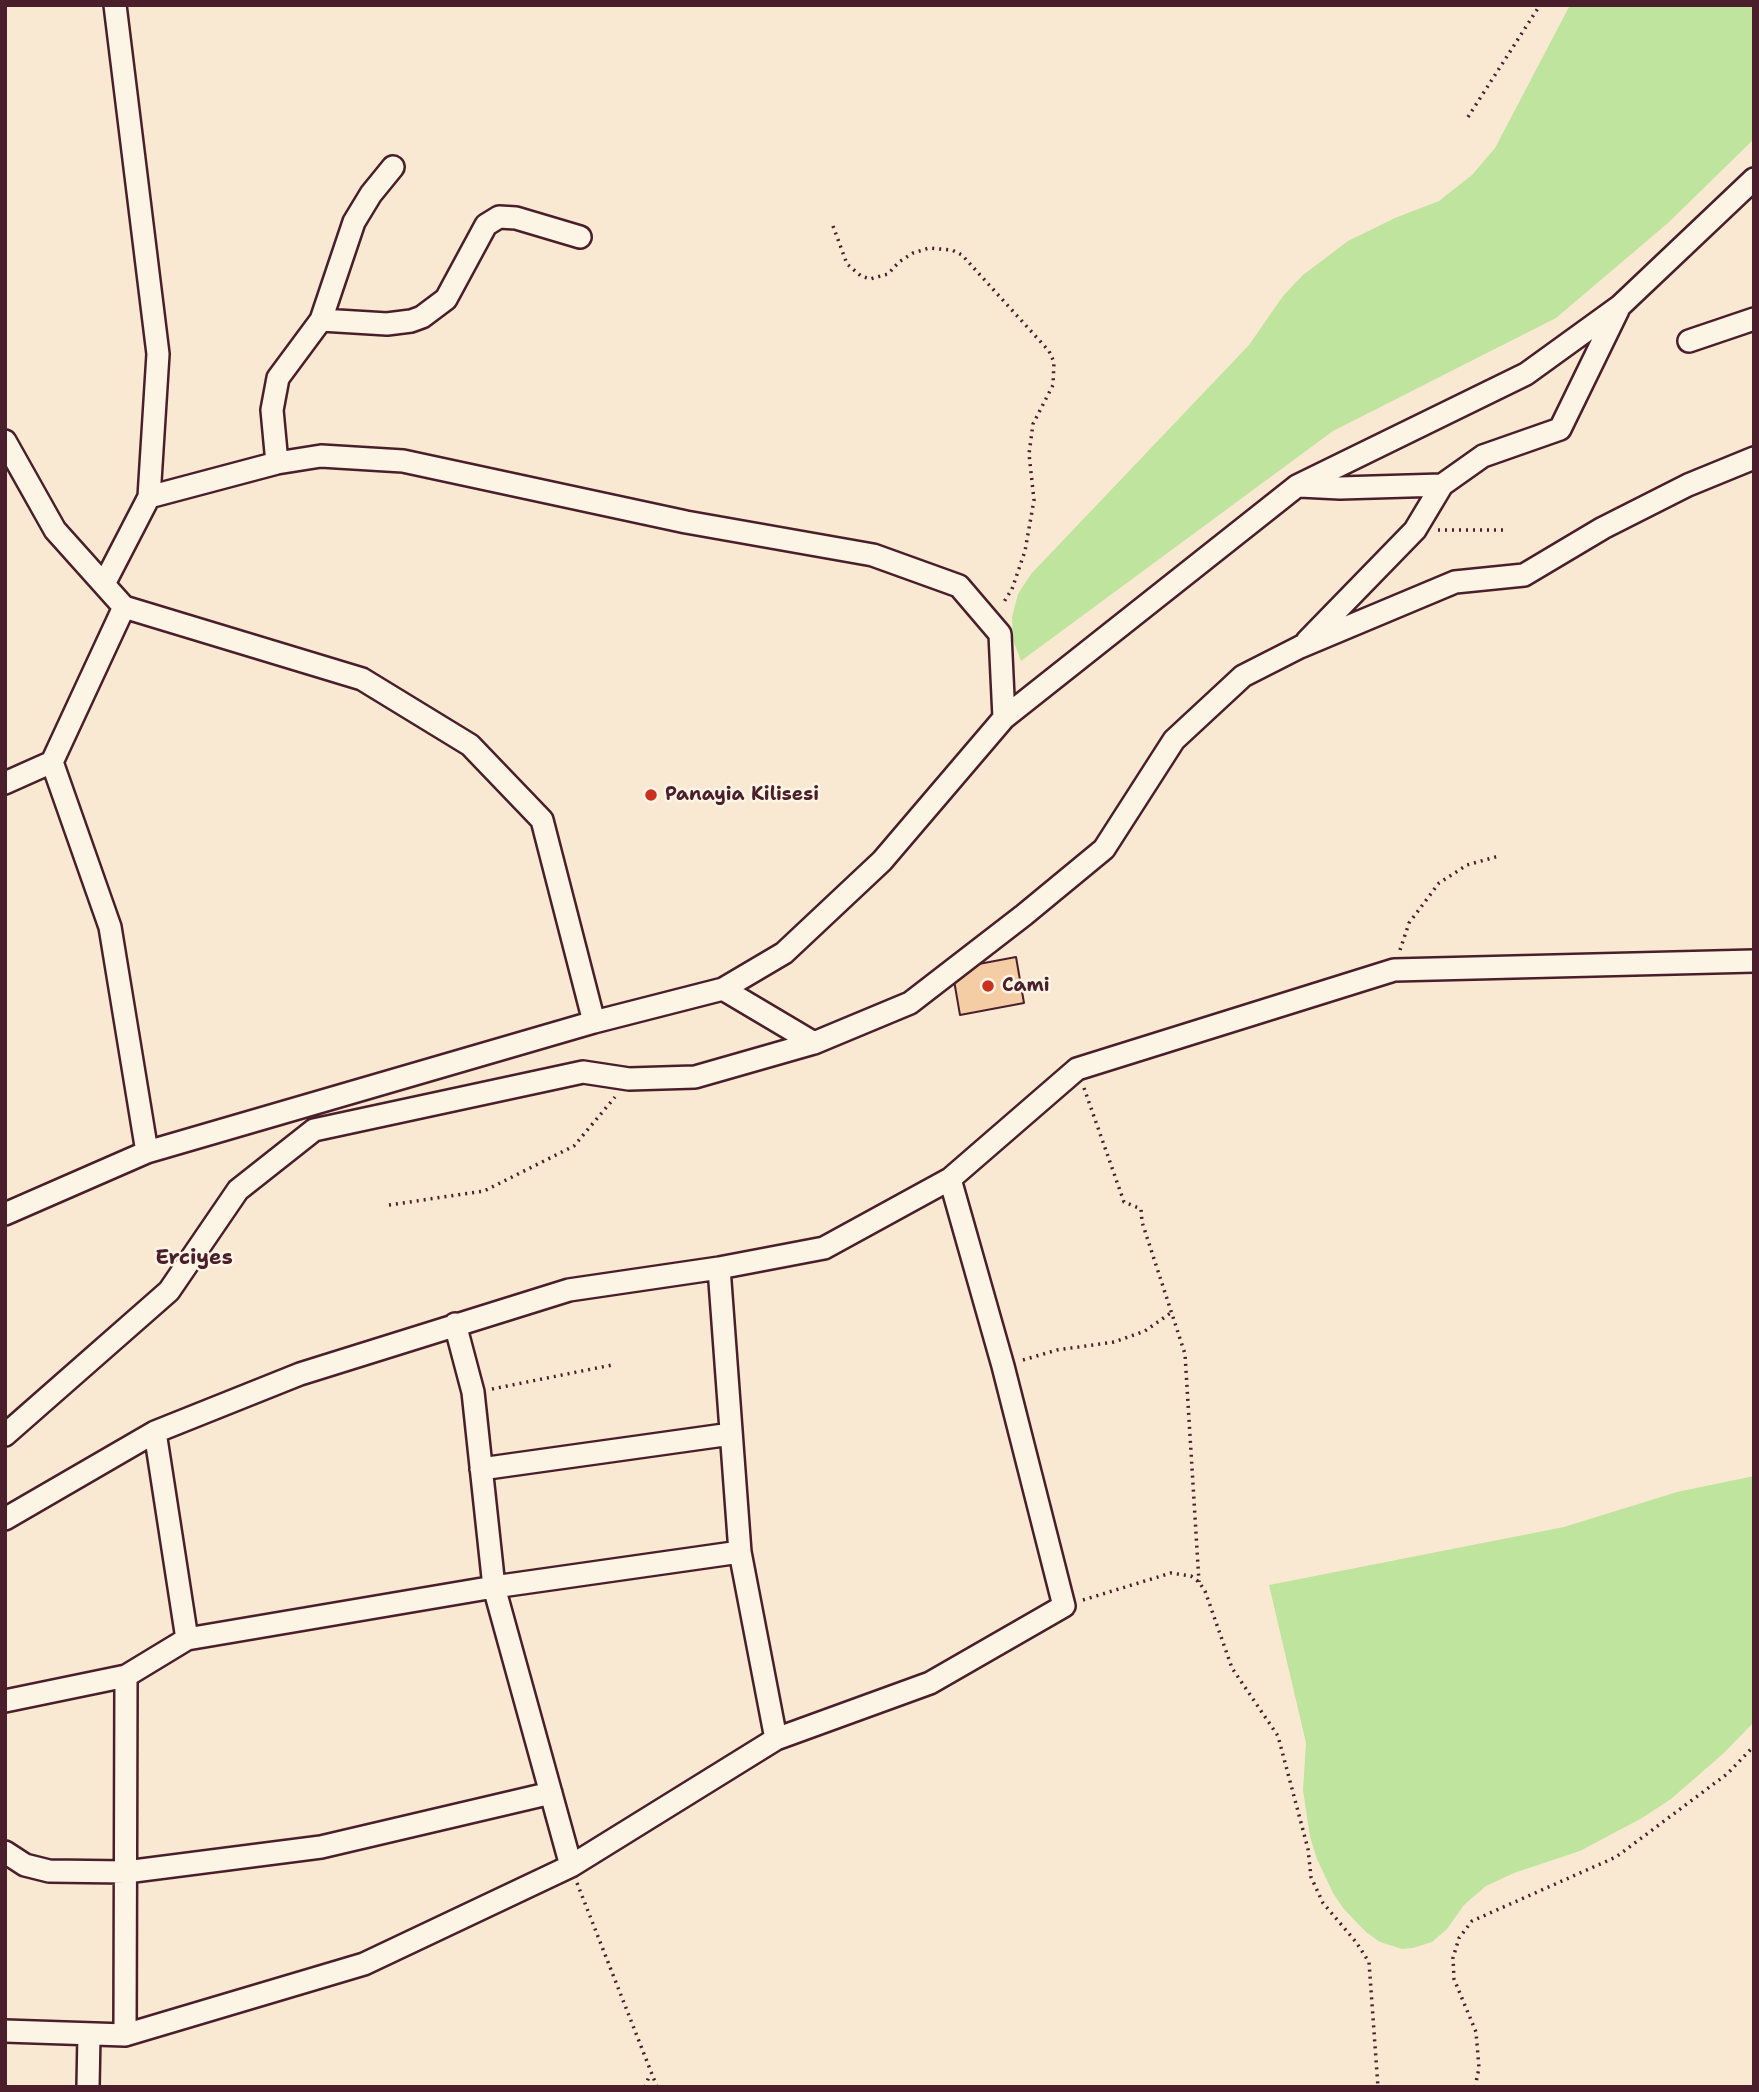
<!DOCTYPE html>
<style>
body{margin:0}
#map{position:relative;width:1759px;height:2092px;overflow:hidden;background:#fae9d2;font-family:"Shantell Sans",sans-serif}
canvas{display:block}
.frame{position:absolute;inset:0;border:7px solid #4a1f2b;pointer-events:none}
</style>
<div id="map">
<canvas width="1759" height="2092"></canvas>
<div class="frame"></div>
</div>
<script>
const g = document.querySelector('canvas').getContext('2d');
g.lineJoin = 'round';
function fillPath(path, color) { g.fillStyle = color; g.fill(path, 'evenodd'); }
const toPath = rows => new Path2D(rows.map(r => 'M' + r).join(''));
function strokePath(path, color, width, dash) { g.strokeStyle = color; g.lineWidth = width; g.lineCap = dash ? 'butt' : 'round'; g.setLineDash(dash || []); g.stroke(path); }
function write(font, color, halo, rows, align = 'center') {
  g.font = font + ' "Shantell Sans",sans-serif'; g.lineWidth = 5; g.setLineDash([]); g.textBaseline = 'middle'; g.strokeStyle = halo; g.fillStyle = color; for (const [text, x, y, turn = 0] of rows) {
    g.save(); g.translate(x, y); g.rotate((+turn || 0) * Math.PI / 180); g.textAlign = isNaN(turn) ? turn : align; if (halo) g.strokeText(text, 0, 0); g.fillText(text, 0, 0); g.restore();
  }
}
const green = toPath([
 [1570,5,1754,5,1754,139,1668,223,1556,318,1333,431,1021,661,1013,640,1012,617,1018,594,1031,574,1249,345,1283,296,1303,275,1348,241,1395,218,1439,201,1472,175,1495,148],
 [1754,1476,1754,1722,1724,1753,1671,1799,1642,1818,1580,1851,1514,1873,1486,1886,1464,1905,1447,1929,1432,1942,1413,1948,1402,1949,1380,1942,1366,1932,1343,1908,1333,1893,1317,1859,1310,1837,1303,1790,1306,1743,1269,1585,1564,1527,1677,1492]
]);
const building = toPath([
 [1016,957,1024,1003,960,1015,952,969,1016,957]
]);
const path = toPath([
 [1468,117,1540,5],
 [833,226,847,264,861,276,870,279,888,274,899,262,913,253,929,248,952,250,962,255,1049,351,1054,362,1053,385,1033,424,1029,454,1034,500,1025,551,1012,589,1002,605],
 [1438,530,1507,530],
 [1400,950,1409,923,1439,883,1467,865,1499,856],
 [1084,1088,1124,1202,1141,1209,1142,1222,1185,1354,1199,1582],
 [389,1205,484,1191,574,1146,615,1097],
 [1023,1360,1057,1350,1114,1342,1145,1331,1172,1312],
 [492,1389,612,1365],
 [1083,1600,1171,1573,1191,1576,1199,1582,1205,1591,1232,1668,1278,1736,1308,1849,1311,1877,1323,1903,1356,1942,1369,1962,1378,2087],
 [577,1883,657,2087],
 [645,2087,650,2074],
 [1475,2087,1479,2068,1476,2032,1454,1979,1453,1958,1459,1938,1472,1921,1616,1857,1727,1774,1754,1746]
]);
const minor = toPath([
 [321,320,387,324,411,321,422,317,446,299,486,225,499,217,516,218,580,237],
 [1689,341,1754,319],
 [5,441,55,530,124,607,362,679,470,745,542,820,594,1022],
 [277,463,272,410,278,378,321,320,354,222,371,194,393,167],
 [1442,485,1483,456,1560,429,1618,310],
 [1300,486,1340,488,1442,485,1415,530,1307,641],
 [149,497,277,463,321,456,403,461,686,522,873,555,959,586,1000,634,1004,718],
 [104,584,149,497,158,354,115,5],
 [52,762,110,927,147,1152],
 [5,783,52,762,124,607],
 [723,989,814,1043,910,1003,1024,915,1104,849,1174,740,1243,676,1300,647,1455,582,1524,575,1603,528,1688,485,1754,458],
 [5,1214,147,1152,594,1022,723,989,784,953,882,861,1004,718,1297,486,1526,374,1620,306,1754,179],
 [719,1268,740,1552,776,1739],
 [455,1324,473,1392,494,1587,571,1866],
 [155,1432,187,1639],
 [5,1435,169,1291,238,1190,314,1130,583,1072,629,1079,695,1077,814,1043],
 [481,1469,731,1434],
 [5,1519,155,1432,300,1374,569,1290,719,1268,824,1248,950,1179,1077,1069,1394,970,1754,961],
 [5,1701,126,1676,187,1639,494,1587,740,1552],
 [5,1852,25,1865,49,1871,126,1872,321,1847,551,1793],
 [5,2031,125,2035,364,1964,571,1866,776,1739,930,1683,1064,1606,1003,1366,950,1179],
 [125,2035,126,1676],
 [88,2087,89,2034]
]);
const markers = [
 [651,795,7,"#c8321e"],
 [988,986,7,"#c8321e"]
];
const poiNames = [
 ["Panayia Kilisesi",665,795],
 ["Cami",1002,986]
];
const neighbourhoodNames = [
 ["Erciyes",194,1259]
];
fillPath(green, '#bfe49e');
fillPath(building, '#f5cda4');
strokePath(building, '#4a1f2b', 2);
strokePath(minor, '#4a1f2b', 26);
strokePath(path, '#4a1f2b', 3.5, [2, 5]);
strokePath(minor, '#fcf5e5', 21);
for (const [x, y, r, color] of markers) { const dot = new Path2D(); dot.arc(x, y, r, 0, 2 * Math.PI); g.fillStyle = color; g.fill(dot); strokePath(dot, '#fcf5e5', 2.5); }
write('bold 19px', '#4a1f2b', '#fcf5e5', poiNames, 'left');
write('bold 21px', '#4a1f2b', '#fcf5e5', neighbourhoodNames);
</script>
